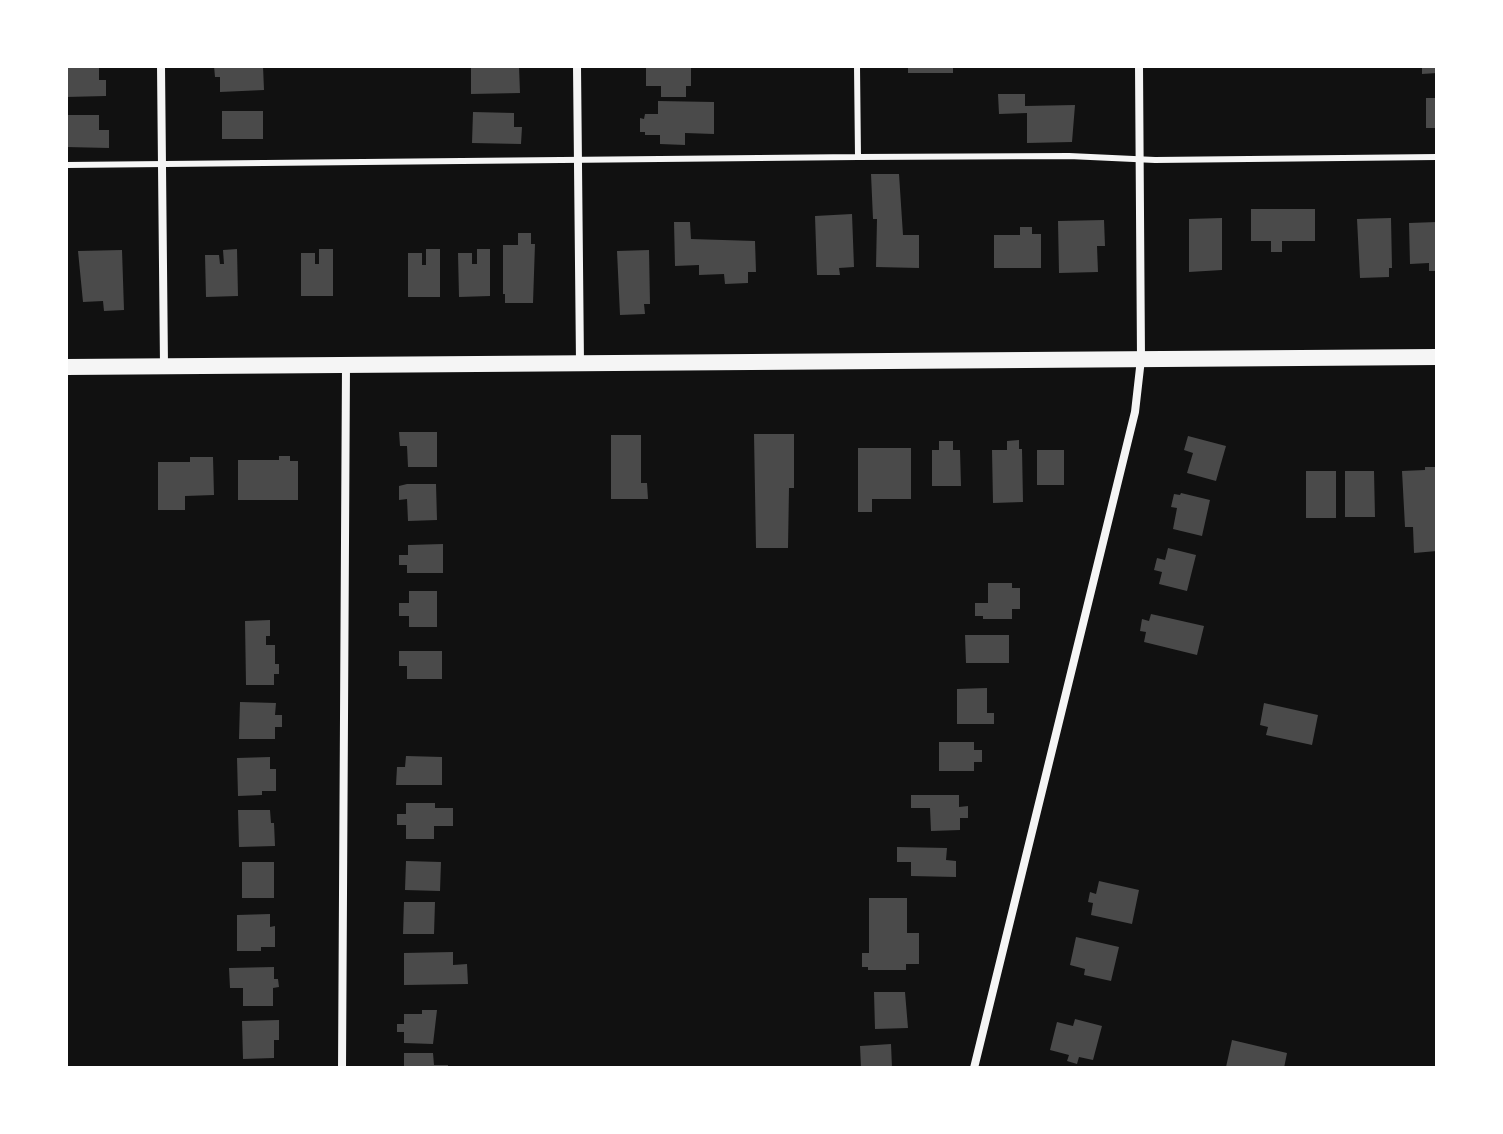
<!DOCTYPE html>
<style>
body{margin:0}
#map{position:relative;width:1503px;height:1134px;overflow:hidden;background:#111;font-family:"Sofia Sans Condensed",sans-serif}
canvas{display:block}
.frame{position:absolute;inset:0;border:68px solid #fff;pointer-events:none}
</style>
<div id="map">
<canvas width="1503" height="1134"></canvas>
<div class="frame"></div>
</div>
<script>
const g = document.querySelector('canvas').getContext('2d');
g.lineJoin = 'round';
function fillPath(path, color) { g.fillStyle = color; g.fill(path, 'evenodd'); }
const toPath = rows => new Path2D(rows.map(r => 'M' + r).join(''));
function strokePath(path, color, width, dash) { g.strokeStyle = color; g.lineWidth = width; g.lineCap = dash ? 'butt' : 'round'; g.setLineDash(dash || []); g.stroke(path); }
const building = toPath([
 [99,66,99,80,106,80,106,96,66,97,66,67],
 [214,66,263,66,264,90,220,92,220,77,215,77],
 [471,66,519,66,520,93,471,94],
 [646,66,691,66,691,86,686,86,686,97,661,97,661,86,646,86],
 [908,66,953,66,953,73,908,73],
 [1422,66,1437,66,1437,73,1422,74],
 [998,94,1025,94,1025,106,1075,105,1072,142,1027,143,1027,113,999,114],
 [1426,98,1437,98,1437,128,1426,128],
 [658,101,714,102,714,134,685,133,685,145,660,144,660,135,645,135,645,132,640,132,640,118,644,119,645,114,658,114],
 [222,111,263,111,263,139,222,139],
 [473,112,514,113,514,127,522,127,521,144,472,143],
 [66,115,99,115,99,130,109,130,109,148,66,147],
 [871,174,899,174,903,235,919,235,919,268,876,267,877,219,873,219],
 [1251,209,1315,209,1315,241,1282,241,1282,252,1271,252,1271,241,1251,241],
 [852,214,854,267,839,268,840,275,817,275,815,216],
 [1222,218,1222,270,1189,272,1189,219],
 [1391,218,1392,268,1389,268,1389,277,1360,278,1357,219],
 [1104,220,1105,246,1097,246,1098,272,1059,273,1058,221],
 [674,222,690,222,691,239,755,241,756,272,748,272,748,283,725,284,724,274,699,275,699,265,675,266],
 [1437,222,1437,271,1429,271,1429,263,1410,264,1409,223],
 [1020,227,1032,227,1032,234,1041,234,1041,268,994,268,994,235,1020,235],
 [518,233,531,233,531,244,535,244,533,303,505,303,505,294,503,294,503,245,518,245],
 [237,249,238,296,206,297,205,255,219,255,220,264,224,264,223,250],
 [319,249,333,249,333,296,301,296,301,253,315,253,315,264,319,264],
 [426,249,440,249,440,297,408,297,408,253,422,253,422,265,426,265],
 [477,249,490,249,490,296,459,297,458,253,472,253,472,264,477,264],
 [122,250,124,310,104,311,103,301,83,302,78,251],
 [649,250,650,304,644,304,645,314,620,315,617,251],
 [399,432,437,432,437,467,408,467,407,446,400,446],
 [754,434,794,434,794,488,789,488,788,548,756,548],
 [611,435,641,435,641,483,647,483,648,499,611,499],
 [1188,436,1226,446,1216,481,1187,473,1193,453,1184,450],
 [1019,440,1019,449,1022,449,1023,502,993,503,992,450,1007,450,1007,441],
 [939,441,953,441,953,450,960,450,961,486,932,486,932,450,939,450],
 [858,448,911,448,911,499,872,499,872,512,858,512],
 [1037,450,1064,450,1064,485,1037,485],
 [279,456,290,456,290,461,298,461,298,500,238,500,238,460,279,460],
 [190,457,213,457,214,495,185,496,185,510,158,510,158,462,190,462],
 [1425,467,1437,467,1437,551,1414,553,1413,527,1405,527,1402,471,1425,470],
 [1306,471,1336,471,1336,518,1306,518],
 [1345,471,1374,471,1375,517,1345,517],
 [407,484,436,484,437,520,408,521,407,499,399,500,399,486],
 [1181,493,1210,500,1202,536,1173,529,1177,508,1171,507,1174,494,1180,495],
 [443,544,443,573,407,573,407,565,399,565,399,555,408,555,408,545],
 [1168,548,1196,555,1187,591,1159,584,1162,572,1154,570,1157,558,1165,560],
 [988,583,1012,583,1012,588,1020,588,1020,609,1012,609,1012,619,983,619,983,616,975,616,975,603,988,603],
 [409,591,437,591,437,627,409,627,409,616,399,616,399,603,409,603],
 [1151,614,1204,626,1197,655,1144,642,1146,632,1140,631,1142,619,1149,621],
 [270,620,270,636,266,636,266,645,275,645,275,664,279,664,279,674,274,674,274,685,246,685,245,621],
 [965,635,1009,635,1009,663,966,663],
 [399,651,442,651,442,679,407,679,407,666,399,666],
 [987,688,987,713,994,713,994,724,957,724,957,689],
 [240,702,276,703,275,715,282,715,282,727,275,727,275,739,239,739],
 [1264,703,1318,715,1312,745,1266,735,1268,727,1260,725],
 [939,742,974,742,974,750,982,750,982,762,974,762,974,771,939,771],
 [406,756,442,757,442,785,396,785,397,767,405,767],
 [270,757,270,769,276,769,276,791,262,791,262,795,238,796,237,758],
 [911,795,959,795,959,807,968,806,968,818,960,818,960,830,931,831,930,808,911,808],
 [406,803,435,803,435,808,453,808,453,826,434,826,434,839,406,839,406,825,397,825,397,814,406,814],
 [238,810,270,810,271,823,274,823,275,846,239,847],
 [897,847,947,848,946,860,956,861,956,877,911,876,911,862,897,862],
 [406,861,441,862,440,891,405,890],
 [242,862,274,862,274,898,242,898],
 [1099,881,1139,890,1132,924,1091,915,1093,903,1088,902,1090,892,1096,894],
 [869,898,907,898,907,933,919,933,919,964,906,964,906,970,868,970,868,967,862,967,862,953,869,953],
 [404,902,435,902,434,934,403,934],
 [270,914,270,927,275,926,275,947,261,947,261,951,237,951,237,915],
 [1076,937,1119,947,1111,981,1084,975,1085,969,1070,965],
 [453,952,453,965,467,964,468,984,404,985,404,953],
 [274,967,274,979,278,979,279,987,273,988,273,1006,243,1006,243,988,230,988,229,968],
 [874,992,905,992,908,1028,875,1029],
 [422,1010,437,1010,433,1044,404,1043,404,1032,397,1032,397,1024,404,1024,404,1014,422,1014],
 [1075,1019,1102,1026,1093,1060,1079,1057,1077,1064,1067,1061,1069,1055,1050,1050,1057,1022,1073,1026],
 [279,1020,279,1040,274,1040,274,1058,243,1059,242,1021],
 [1232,1040,1287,1053,1284,1068,1226,1067],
 [891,1044,892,1068,861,1068,860,1046],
 [404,1053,433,1053,434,1065,448,1065,448,1068,404,1068]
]);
const service = toPath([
 [857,66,858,157],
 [66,165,858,157,1069,156,1155,160,1437,157]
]);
const minor = toPath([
 [161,66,164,366],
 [577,66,580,363],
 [342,1068,346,365],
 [974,1068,1135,412,1141,359,1139,66]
]);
const secondary = toPath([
 [66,367,1437,357]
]);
fillPath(building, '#4a4a4a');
strokePath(service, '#f5f5f5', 6);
strokePath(minor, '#f5f5f5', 8);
strokePath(secondary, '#f5f5f5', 16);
</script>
